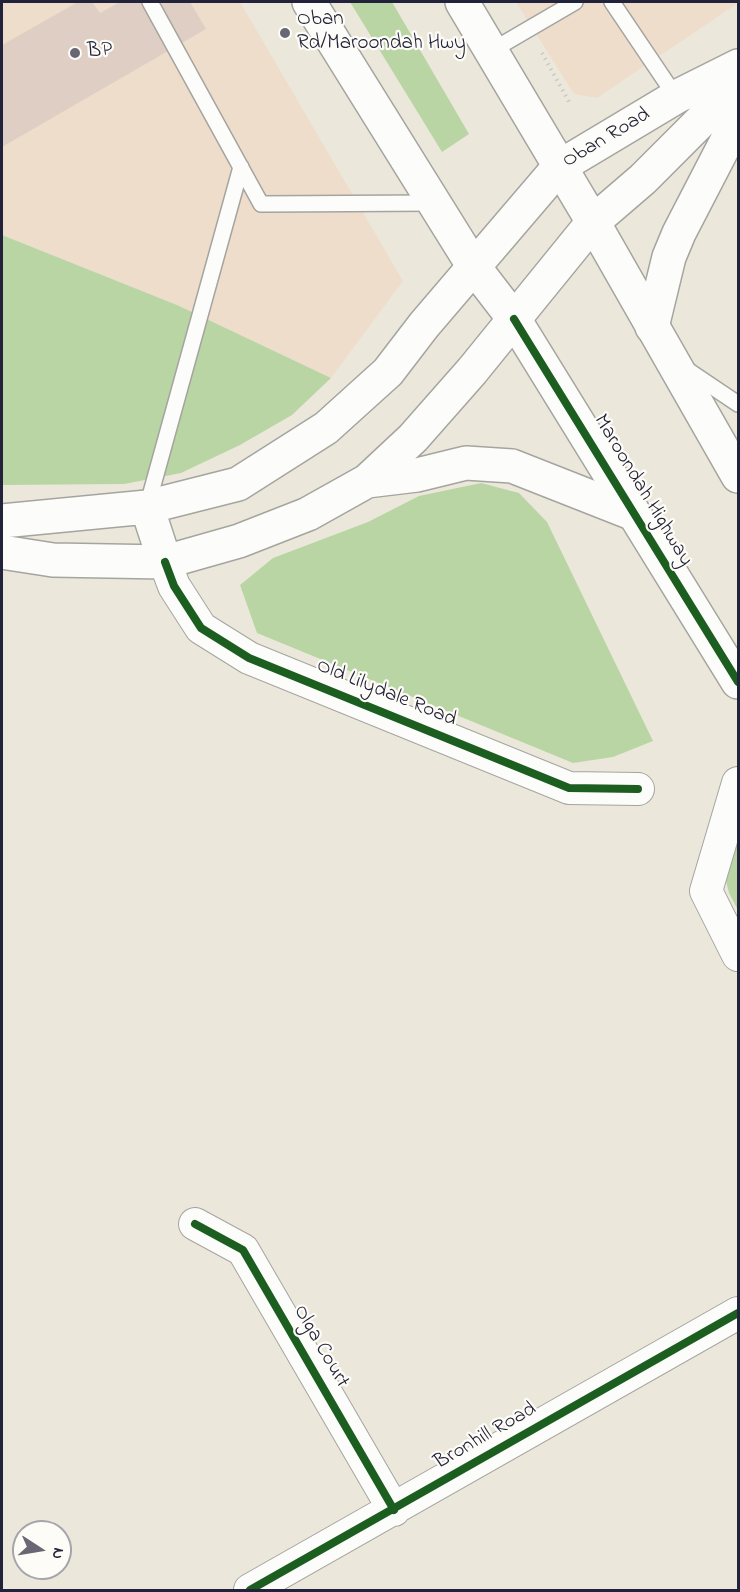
<!DOCTYPE html>
<style>
body{margin:0}
#map{position:relative;width:740px;height:1592px;overflow:hidden;background:#ebe8db;font-family:"Indie Flower",sans-serif}
canvas{display:block}
.frame{position:absolute;inset:0;border:3px solid #22223b;pointer-events:none}
.north{position:absolute;left:12px;top:1520px;width:60px;height:60px;box-sizing:border-box;background:#fdfcf7;border:2px solid #a5a5ac;border-radius:50%;rotate:102deg;font-size:16px;font-weight:700;line-height:24px;text-align:center;color:#22223b}
.north::after{content:'';display:block;margin:auto;width:21px;height:27px;background:#686773;clip-path:polygon(50% 0,100% 100%,50% 72%,0 100%)}
</style>
<div id="map">
<canvas width="740" height="1592"></canvas>
<div class="frame"></div>
<div class="north">N</div>
</div>
<script>
const g = document.querySelector('canvas').getContext('2d');
g.lineJoin = 'round';
function fillPath(path, color) { g.fillStyle = color; g.fill(path, 'evenodd'); }
const toPath = rows => new Path2D(rows.map(r => 'M' + r).join(''));
function strokePath(path, color, width, dash) { g.strokeStyle = color; g.lineWidth = width; g.lineCap = dash ? 'butt' : 'round'; g.setLineDash(dash || []); g.stroke(path); }
function write(font, color, halo, rows, align = 'center') {
  g.font = font + ' "Indie Flower",sans-serif'; g.lineWidth = 4.5; g.setLineDash([]); g.textBaseline = 'middle'; g.strokeStyle = halo; g.fillStyle = color; for (const [text, x, y, turn = 0] of rows) {
    g.save(); g.translate(x, y); g.rotate((+turn || 0) * Math.PI / 180); g.textAlign = isNaN(turn) ? turn : align; if (halo) g.strokeText(text, 0, 0); g.fillText(text, 0, 0); g.restore();
  }
}
const built = toPath([
 [2,2,240,2,403,281,331,378,177,305,2,235],
 [516,2,738,2,738,3,597,98,574,94]
]);
const green = toPath([
 [350,2,392,2,469,134,442,152],
 [2,235,177,305,331,378,292,415,240,445,181,473,124,484,2,485],
 [481,483,519,493,547,522,653,741,613,757,573,763,257,633,240,585,273,558,368,522,419,496],
 [738,835,738,910,729,893,724,873]
]);
const building = toPath([
 [78,2,92,2,100,13,120,2,190,2,206,29,2,147,2,45]
]);
const path = toPath([
 [542,53,569,102]
]);
const service = toPath([
 [150,2,261,204,435,203],
 [612,2,676,97],
 [491,51,575,2],
 [686,369,738,404],
 [147,507,241,167]
]);
const minor = toPath([
 [165,562,174,586,201,628,249,658,569,788,638,789],
 [738,783,706,891,738,955],
 [195,1224,243,1250,394,1510],
 [250,1590,738,1313]
]);
const secondary = toPath([
 [652,327,669,257,679,233,738,119],
 [367,481,417,475,466,463,512,466,634,514],
 [147,507,165,562],
 [2,521,147,507,238,484,326,428,388,372,424,325,559,167,676,97,738,66],
 [2,552,53,560,165,562,239,541,308,514,367,481,413,438,472,371,593,222,643,179,738,84]
]);
const trunk = toPath([
 [309,2,474,267,514,319,738,682],
 [462,2,593,222,738,476]
]);
const cycleway = toPath([
 [514,319,738,682],
 [165,562,174,586,201,628,249,658,569,788,638,789],
 [195,1224,243,1250,394,1510],
 [250,1590,738,1313]
]);
const markers = [
 [285,33,6,"#686773"],
 [75,53,6,"#686773"]
];
const poiNames = [
 ["Oban",297,21],
 ["Rd/Maroondah Hwy",297,45],
 ["BP",87,53]
];
const streetNames = [
 ["Oban Road",607,139,-31],
 ["Maroondah Highway",642,491,59],
 ["Old Lilydale Road",386,694,22],
 ["Olga Court",320,1347,60],
 ["Bronhill Road",486,1437,-30]
];
fillPath(built, '#efddcc');
fillPath(green, '#b9d5a4');
fillPath(building, '#dfcec3');
strokePath(service, '#a5a49f', 18);
strokePath(minor, '#a5a49f', 34);
strokePath(secondary, '#a5a49f', 36);
strokePath(trunk, '#a5a49f', 36);
strokePath(path, '#cac9c8', 4, [1.5, 4.5]);
strokePath(service, '#fcfcfa', 15);
strokePath(minor, '#fcfcfa', 32);
strokePath(secondary, '#fcfcfa', 33);
strokePath(trunk, '#fcfcfa', 33);
strokePath(cycleway, '#1b5e20', 8);
for (const [x, y, r, color] of markers) { const dot = new Path2D(); dot.arc(x, y, r, 0, 2 * Math.PI); g.fillStyle = color; g.fill(dot); strokePath(dot, '#fdfcf7', 2); }
write('21px', '#22223b', '#fdfcf7', poiNames, 'left');
write('21px', '#22223b', '#fdfcf7', streetNames);
</script>
